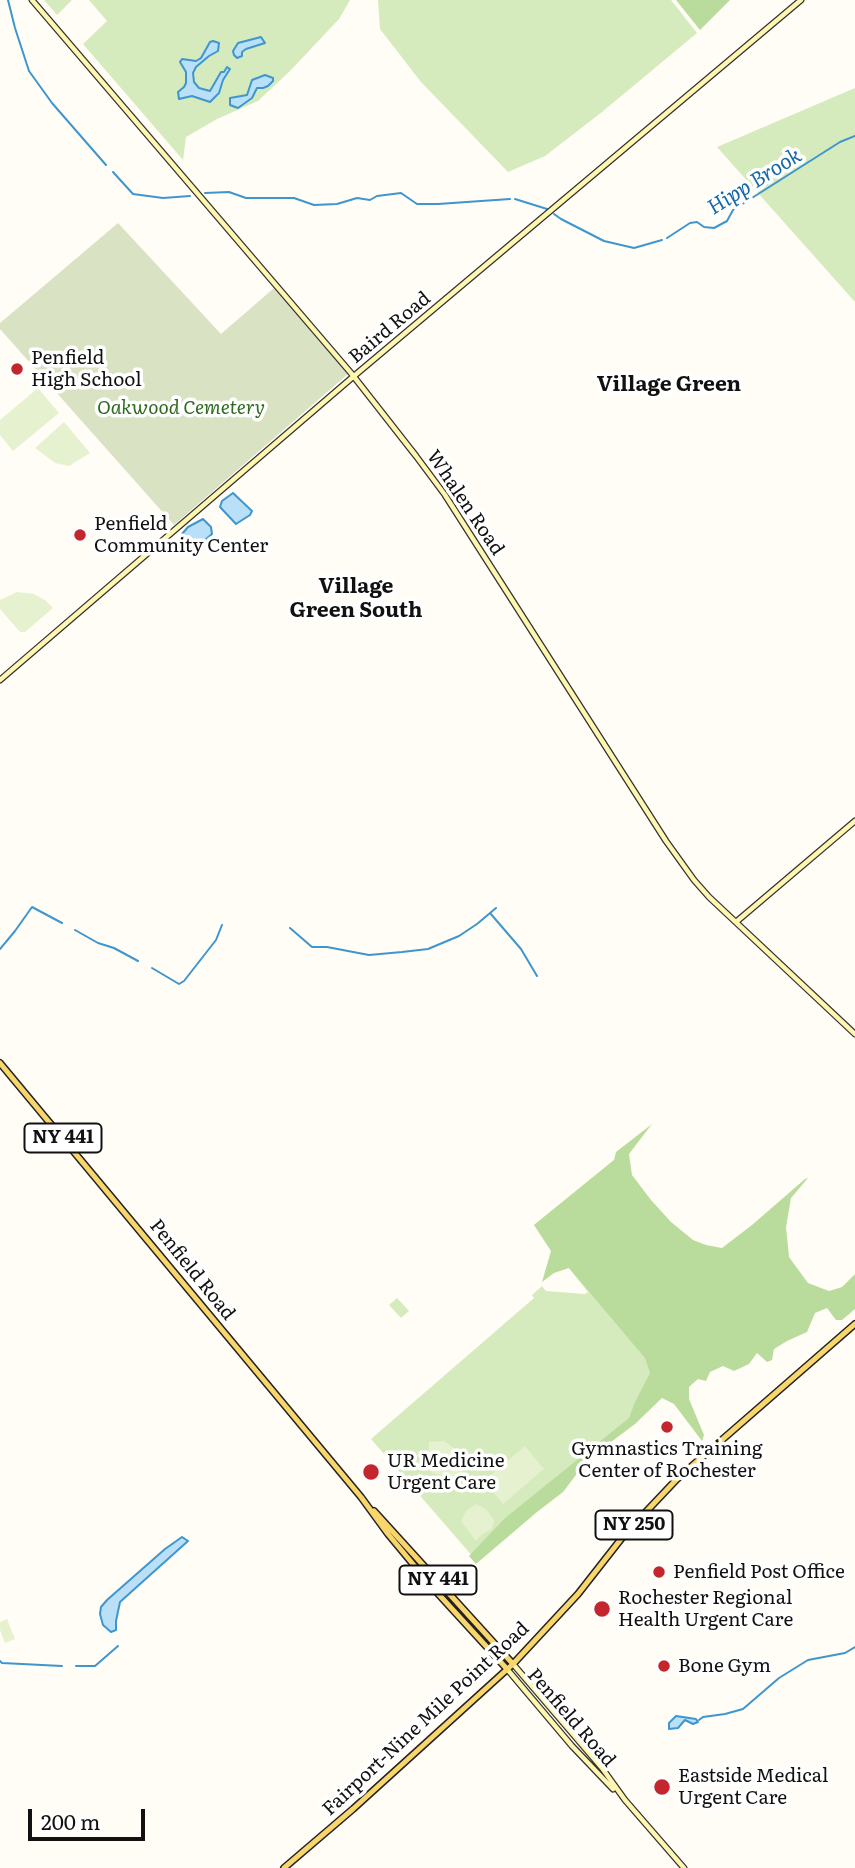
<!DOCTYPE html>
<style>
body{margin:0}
#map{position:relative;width:855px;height:1868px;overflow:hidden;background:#fffdf5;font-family:Literata,serif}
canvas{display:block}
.scale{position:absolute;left:28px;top:1809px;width:117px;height:32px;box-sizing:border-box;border:4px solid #111;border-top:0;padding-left:9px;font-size:21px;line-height:24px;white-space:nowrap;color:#111;-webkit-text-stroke:5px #fff;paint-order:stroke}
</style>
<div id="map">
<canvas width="855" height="1868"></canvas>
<div class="scale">200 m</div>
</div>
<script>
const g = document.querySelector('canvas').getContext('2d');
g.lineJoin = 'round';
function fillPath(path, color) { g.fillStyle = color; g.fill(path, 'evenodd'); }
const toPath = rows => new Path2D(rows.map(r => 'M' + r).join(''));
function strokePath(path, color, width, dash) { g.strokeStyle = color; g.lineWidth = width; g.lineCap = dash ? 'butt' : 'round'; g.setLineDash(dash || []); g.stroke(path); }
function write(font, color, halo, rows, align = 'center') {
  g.font = font + ' Literata,serif'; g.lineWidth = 7; g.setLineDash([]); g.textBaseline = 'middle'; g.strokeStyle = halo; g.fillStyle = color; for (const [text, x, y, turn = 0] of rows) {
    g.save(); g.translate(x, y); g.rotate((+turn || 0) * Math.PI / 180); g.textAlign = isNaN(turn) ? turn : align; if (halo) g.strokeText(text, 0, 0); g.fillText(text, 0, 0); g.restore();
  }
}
const green = toPath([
 [44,0,72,0,57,15],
 [89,0,350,0,339,19,290,71,258,101,217,119,186,137,183,160,83,44,107,21],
 [378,0,671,0,697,33,602,112,545,156,508,172,421,82,380,29],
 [855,88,855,302,717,147],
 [614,1160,662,1393,474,1558,371,1439,534,1298,532,1295,542,1286,546,1291,585,1294,588,1292,534,1225],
 [397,1298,409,1311,401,1318,389,1305]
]);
const forest = toPath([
 [676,0,730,0,700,30],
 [652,1124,629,1154,632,1175,651,1200,671,1222,693,1240,706,1245,722,1248,752,1225,805,1179,808,1178,791,1198,786,1227,789,1257,808,1283,829,1291,842,1287,855,1274,855,1309,842,1320,836,1320,827,1308,815,1313,807,1332,787,1341,774,1349,772,1360,767,1362,757,1353,749,1364,734,1371,723,1366,710,1372,706,1381,698,1379,689,1387,689,1399,704,1435,702,1441,674,1404,662,1398,635,1424,611,1442,579,1471,563,1492,537,1512,476,1564,469,1556,504,1519,629,1418,635,1402,650,1373,645,1358,569,1268,554,1273,542,1282,551,1251,534,1225,614,1160,616,1152]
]);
const cemetery = toPath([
 [118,223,221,334,274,288,348,374,174,525,0,329,0,323]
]);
const pitch = toPath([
 [38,388,59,413,13,451,0,435,0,420],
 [64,422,90,453,69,466,55,463,35,448],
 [17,592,34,594,45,600,53,608,25,632,20,632,0,609,0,600],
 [444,1441,458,1451,464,1464,460,1479,432,1473,427,1468,429,1442],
 [525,1446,544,1469,503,1504,484,1481],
 [476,1504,486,1509,494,1520,492,1529,482,1534,476,1541,461,1521,466,1511],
 [7,1619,15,1639,5,1643,0,1630,0,1622]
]);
const water = toPath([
 [261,37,265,43,246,49,242,52,242,56,237,58,234,55,233,51,238,43,261,37],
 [213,41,219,43,218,51,209,56,196,67,193,73,194,82,199,88,210,91,221,72,224,72,227,67,230,69,223,80,219,93,210,102,192,96,179,99,178,92,184,87,186,83,186,72,180,62,182,59,196,61,201,58,210,42,213,41],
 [265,75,273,78,273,81,268,86,263,88,257,88,252,98,238,108,230,105,230,98,247,95,252,80,265,75],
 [233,493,252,511,250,515,236,524,220,507,222,501,233,493],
 [203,519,211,527,212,534,198,546,193,547,186,539,182,534,188,527,203,519],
 [182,1537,188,1541,120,1602,116,1621,116,1630,111,1632,103,1625,100,1614,101,1607,107,1600,165,1549,182,1537],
 [676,1716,696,1719,698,1722,693,1724,685,1720,678,1728,669,1729,669,1723,676,1716]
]);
const stream = toPath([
 [8,0,15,28,29,71,52,103,106,165],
 [113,172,133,194,163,198,190,196],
 [205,193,229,192,246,198,294,198,314,205,337,204,357,198,370,200,377,196,401,193,417,204,438,204,510,199],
 [515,199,547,209],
 [554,214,561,219,604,241,634,248,662,240],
 [667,238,690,223,697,222,704,227,714,228,727,221,733,210,840,142,855,136],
 [490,913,521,949,537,976],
 [290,928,312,947,327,947,369,955,402,952,428,949,459,936,477,924,496,908],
 [75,930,98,943,114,948,138,961],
 [0,949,15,931,32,907,62,923],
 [152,968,179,984,184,981,216,940,222,925],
 [0,1661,2,1663,62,1666],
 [76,1666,95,1666,118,1646],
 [699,1720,703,1717,725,1714,743,1709,779,1678,808,1660,845,1653,855,1647]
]);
const secondary = toPath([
 [32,0,351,373,416,456,445,495,666,841,694,880,709,897,855,1034],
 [0,680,354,376,801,0],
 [736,922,855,821],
 [513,1664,602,1768,625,1800,684,1868],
 [507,1669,572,1746,613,1789]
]);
const primary = toPath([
 [0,1063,361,1497,388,1534,432,1587,507,1669],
 [374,1511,513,1664],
 [284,1868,353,1809,513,1664,578,1594,625,1534,677,1479,855,1324]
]);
const markers = [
 [17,369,7,"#c4262e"],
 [80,535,7,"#c4262e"],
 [667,1427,7,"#c4262e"],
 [371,1472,9,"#c4262e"],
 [659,1572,7,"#c4262e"],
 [602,1609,9,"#c4262e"],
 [664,1666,7,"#c4262e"],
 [662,1787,9,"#c4262e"]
];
const shields = [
 [63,1138,77],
 [634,1525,77],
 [438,1580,77]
];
const shieldNames = [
 ["NY 441",63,1138],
 ["NY 250",634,1525],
 ["NY 441",438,1580]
];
const streetNames = [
 ["Baird Road",390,328,-40],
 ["Whalen Road",465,503,56],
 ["Penfield Road",192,1270,51],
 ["Penfield Road",571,1718,49],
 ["Fairport-Nine Mile Point Road",426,1719,-43]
];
const poiNames = [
 ["Penfield",31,358],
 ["High School",31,380],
 ["Penfield",94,524],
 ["Community Center",94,546],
 ["Gymnastics Training",667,1449,"center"],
 ["Center of Rochester",667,1471,"center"],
 ["UR Medicine",387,1461],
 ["Urgent Care",387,1483],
 ["Penfield Post Office",673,1572],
 ["Rochester Regional",618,1598],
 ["Health Urgent Care",618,1620],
 ["Bone Gym",678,1666],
 ["Eastside Medical",678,1776],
 ["Urgent Care",678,1798]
];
const parkNames = [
 ["Oakwood Cemetery",181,408]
];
const waterNames = [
 ["Hipp Brook",755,182,-32]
];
const neighbourhoodNames = [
 ["Village Green",669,385],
 ["Village",356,587],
 ["Green South",356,611]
];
fillPath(green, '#d5ebbd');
fillPath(forest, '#b9dc9c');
fillPath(cemetery, '#d9e3c4');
fillPath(pitch, '#e6f2cf');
fillPath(water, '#b9e0f7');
strokePath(water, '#3f96cf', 2);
strokePath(stream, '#3f96cf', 2);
strokePath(secondary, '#333', 7);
strokePath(primary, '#222', 8);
strokePath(secondary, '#fff6b0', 4.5);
strokePath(primary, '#f9d66b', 5);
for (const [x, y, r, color] of markers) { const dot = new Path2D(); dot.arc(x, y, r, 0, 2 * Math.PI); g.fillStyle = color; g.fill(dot); strokePath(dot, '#fff', 2.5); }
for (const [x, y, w] of shields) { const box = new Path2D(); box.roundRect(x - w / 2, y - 14.5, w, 29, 5); g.fillStyle = '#fff'; g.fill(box); strokePath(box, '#111', 2); }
write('bold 18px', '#111', null, shieldNames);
write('19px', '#111', '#fff', streetNames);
write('19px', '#111', '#fff', poiNames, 'left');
write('italic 19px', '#2f6b1f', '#fff', parkNames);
write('italic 21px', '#1768a6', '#fff', waterNames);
write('bold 21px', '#111', '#fff', neighbourhoodNames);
</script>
